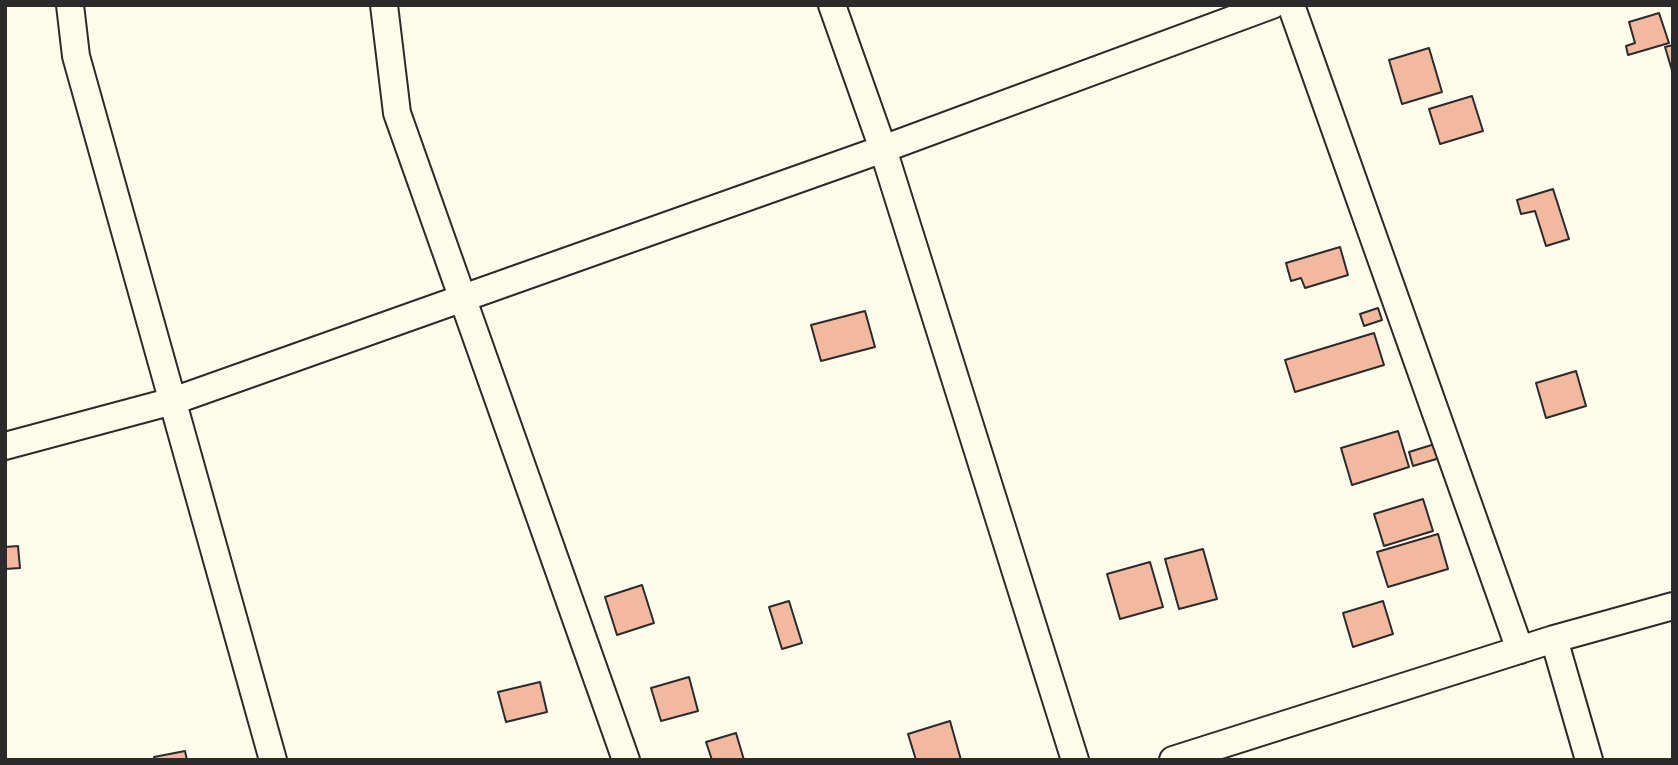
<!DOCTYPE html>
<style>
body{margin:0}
#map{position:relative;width:1678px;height:765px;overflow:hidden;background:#fdfbea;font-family:"Sofia Sans Condensed",sans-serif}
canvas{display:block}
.frame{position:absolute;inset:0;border:7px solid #2b2b2b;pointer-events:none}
</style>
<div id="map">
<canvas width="1678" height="765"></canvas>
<div class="frame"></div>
</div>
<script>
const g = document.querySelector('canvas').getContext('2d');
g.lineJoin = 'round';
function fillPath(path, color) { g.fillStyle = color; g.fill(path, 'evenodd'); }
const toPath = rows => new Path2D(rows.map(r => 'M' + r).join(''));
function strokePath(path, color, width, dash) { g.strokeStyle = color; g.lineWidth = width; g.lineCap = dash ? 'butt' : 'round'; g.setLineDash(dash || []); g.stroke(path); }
const building = toPath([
 [1659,13,1669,43,1628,55,1626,46,1635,43,1629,22,1659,13],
 [1673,45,1673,74,1665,47,1673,45],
 [1429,48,1442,92,1402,104,1389,60,1429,48],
 [1472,96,1483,131,1440,144,1429,109,1472,96],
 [1553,189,1569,239,1546,246,1535,211,1521,214,1517,200,1553,189],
 [1340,247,1348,275,1305,288,1301,278,1291,281,1286,263,1340,247],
 [1378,308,1382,320,1364,326,1360,314,1378,308],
 [865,311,875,347,821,361,811,325,865,311],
 [1374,333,1384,365,1295,392,1285,360,1374,333],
 [1576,371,1586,406,1546,418,1536,383,1576,371],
 [1398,431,1409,467,1352,485,1341,448,1398,431],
 [1438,443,1443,457,1413,466,1409,452,1438,443],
 [1423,499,1433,531,1384,546,1374,514,1423,499],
 [1438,534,1448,569,1388,587,1377,552,1438,534],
 [18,546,20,568,5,569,5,547,18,546],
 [1203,549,1217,599,1179,609,1165,559,1203,549],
 [1150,562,1163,607,1120,619,1107,574,1150,562],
 [642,585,654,623,617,635,605,597,642,585],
 [789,601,802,643,782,649,769,607,789,601],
 [1383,601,1393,634,1353,647,1343,613,1383,601],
 [689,677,698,711,661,721,651,688,689,677],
 [540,682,547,712,506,722,498,692,540,682],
 [950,721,961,760,916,760,908,734,950,721],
 [736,733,744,760,712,760,706,742,736,733],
 [185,751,187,760,155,760,154,757,185,751]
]);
const minor = toPath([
 [70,5,76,56,273,760],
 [384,5,397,113,626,760],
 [832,5,883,149,1075,760],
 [1291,5,1520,650],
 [5,446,173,401,883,149,1272,5],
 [1554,639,1589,760],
 [1173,760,1554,639,1673,606]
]);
fillPath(building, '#f2b8a0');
strokePath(building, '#2b2b2b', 2);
strokePath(minor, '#2b2b2b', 30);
strokePath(minor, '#fdfbea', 26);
</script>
